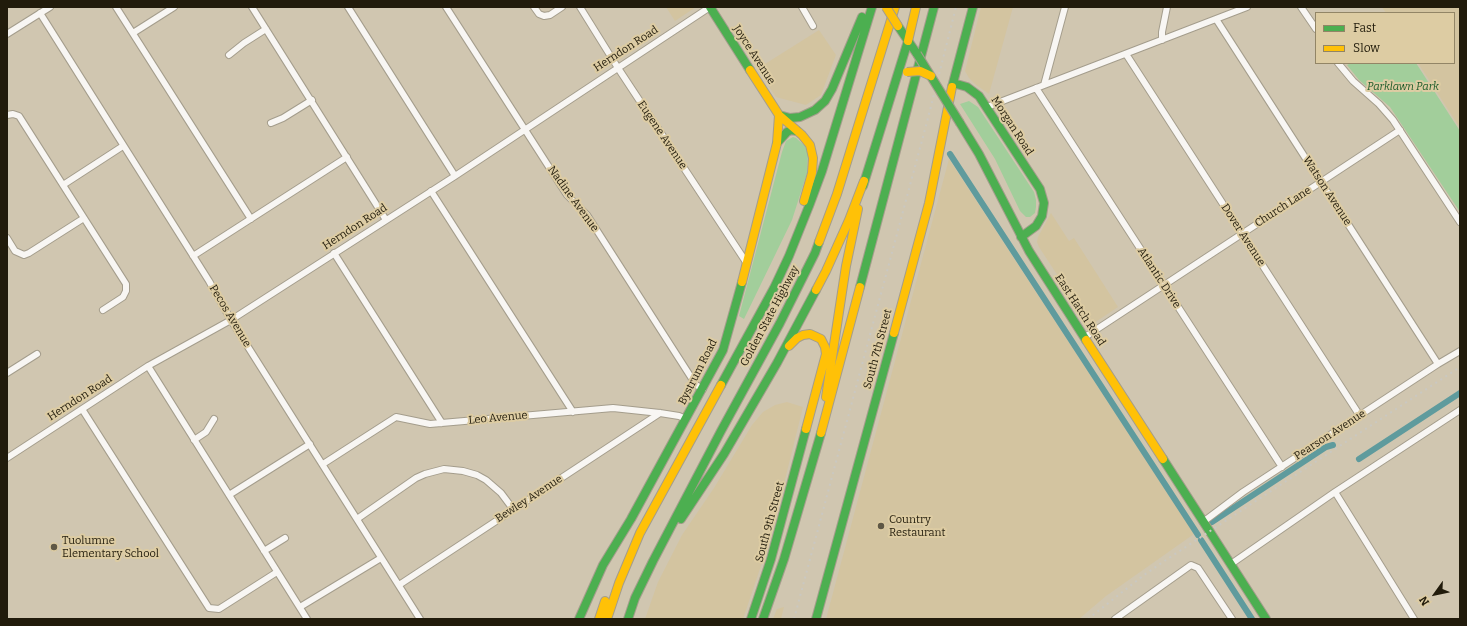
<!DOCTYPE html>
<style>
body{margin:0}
#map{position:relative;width:1467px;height:626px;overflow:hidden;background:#d0c6b0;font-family:Bitter,serif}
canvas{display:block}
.frame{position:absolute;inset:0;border:8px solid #211b0b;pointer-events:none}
.legend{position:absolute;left:1315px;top:12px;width:140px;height:52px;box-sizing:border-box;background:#ddcca3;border:1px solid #928566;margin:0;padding:5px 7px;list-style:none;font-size:12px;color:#211b0b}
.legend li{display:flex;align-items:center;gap:8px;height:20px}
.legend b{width:20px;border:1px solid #928566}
.north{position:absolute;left:1415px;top:574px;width:40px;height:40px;-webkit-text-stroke:3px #ddcca3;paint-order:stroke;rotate:237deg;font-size:11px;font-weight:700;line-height:16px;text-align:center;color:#211b0b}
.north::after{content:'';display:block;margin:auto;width:14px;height:18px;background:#211b0b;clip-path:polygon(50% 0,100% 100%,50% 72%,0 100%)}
</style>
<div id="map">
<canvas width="1467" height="626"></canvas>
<div class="frame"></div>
<ul class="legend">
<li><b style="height:5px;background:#4caf50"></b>Fast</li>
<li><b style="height:5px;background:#ffc107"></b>Slow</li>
</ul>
<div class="north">N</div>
</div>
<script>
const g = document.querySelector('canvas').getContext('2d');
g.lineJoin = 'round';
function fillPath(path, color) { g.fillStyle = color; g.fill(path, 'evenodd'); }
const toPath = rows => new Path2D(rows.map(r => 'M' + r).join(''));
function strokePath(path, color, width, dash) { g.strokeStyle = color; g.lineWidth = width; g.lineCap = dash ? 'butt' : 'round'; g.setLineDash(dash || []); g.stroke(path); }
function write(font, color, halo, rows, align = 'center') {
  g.font = font + ' Bitter,serif'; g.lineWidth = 4; g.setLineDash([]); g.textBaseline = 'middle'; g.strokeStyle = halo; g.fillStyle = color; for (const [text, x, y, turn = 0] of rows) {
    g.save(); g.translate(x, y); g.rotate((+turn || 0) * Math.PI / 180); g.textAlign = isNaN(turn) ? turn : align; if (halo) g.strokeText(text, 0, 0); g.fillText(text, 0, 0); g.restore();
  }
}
const built = toPath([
 [666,7,696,7,675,21],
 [981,7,1013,7,989,94,975,84,969,78,965,71],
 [1382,7,1460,7,1460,128,1418,63,1454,63,1454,13,1386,13],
 [819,30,836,55,821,95,806,105,776,97,757,69],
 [949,159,1194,534,1106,596,1079,619,826,619],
 [1051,213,1069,241,1074,238,1118,307,1094,323,1088,322,1039,247,1037,242,1038,237],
 [787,402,803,407,771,536,743,619,645,619,658,582,682,535,714,488,752,425,763,412,775,405],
 [784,607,781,619,773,619,777,609]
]);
const green = toPath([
 [1351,63,1416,63,1460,131,1460,212,1390,107,1359,80,1347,65],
 [969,101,978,107,1034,192,1036,200,1036,207,1035,213,1030,217,1026,217,1020,211,995,159,960,104],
 [793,137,796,138,805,146,808,154,807,173,792,220,744,319,739,316,782,152,786,141]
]);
const canal = toPath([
 [950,154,1198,535],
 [1359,459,1460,393],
 [1212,522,1326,447,1333,445],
 [1201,540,1252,619]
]);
const street = toPath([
 [116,7,251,219],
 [252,7,386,220],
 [348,7,455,176],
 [446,7,567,195,587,215,696,385,703,389],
 [534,7,539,14,544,16,550,15,562,7],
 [580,7,618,68,746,262],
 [802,7,813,26],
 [1301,7,1316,29],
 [40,13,209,281,231,320,420,619],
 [1216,19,1438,364],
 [133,33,174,7],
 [7,34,50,7],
 [1162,40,1162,32,1167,7],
 [1126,54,1360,416],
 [229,55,244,43,266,29],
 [1338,63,1353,81,1379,104,1393,120,1460,222],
 [1044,85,1065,7],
 [1036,88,1282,467],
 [987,107,1247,7],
 [7,115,13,114,19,116,126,284,126,291,123,297,103,310],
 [271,123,283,118,312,100],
 [63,185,123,146],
 [431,191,573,412],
 [7,238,15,251,24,255,29,253,84,218],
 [334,253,442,423],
 [193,256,347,157],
 [1085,337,1400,130],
 [148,366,307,619],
 [7,373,37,354],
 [82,409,209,608,219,609,277,572],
 [194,440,206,432,214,419],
 [7,458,148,366,231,320,455,176,710,7],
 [323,464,396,417,430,424,613,408,660,413,679,416,686,419],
 [1335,492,1414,619],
 [229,495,310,444],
 [357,519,416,478,425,474,444,469,463,471,477,475,486,480,501,493,513,509],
 [1203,522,1243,492,1438,364,1460,351],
 [264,551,285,538],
 [1231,564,1335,492,1460,410],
 [399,585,660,413],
 [300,607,381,558],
 [1115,619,1191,565,1198,568,1232,619]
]);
const fast = toPath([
 [710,7,750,70],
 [898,26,917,54],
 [953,83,967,87,979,96,1040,189,1044,203,1042,216,1036,226,1021,237],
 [952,87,973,7],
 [779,115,790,118,800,117,815,110,825,101,832,89,862,17],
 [960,123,979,154,1029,251,1086,340],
 [777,143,787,132,791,130,797,131],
 [863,186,908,41],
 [860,287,934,7],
 [721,385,774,288,789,256,809,206,822,171,872,7],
 [1163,459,1266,619],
 [681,519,724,454,777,363,816,290],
 [579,619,603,565,631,519,723,350,742,282],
 [628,619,635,598,653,561,721,431,780,323,815,253,819,242],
 [751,619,771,559,806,429],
 [763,619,784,559,821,433],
 [816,619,894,333]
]);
const slow = toPath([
 [908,41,916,7],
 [779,115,802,135,810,145,813,158,812,173,804,201],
 [819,242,837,194,895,7],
 [742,282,777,143,779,115,750,70],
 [816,290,826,271,849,220,864,181],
 [894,333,929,203,952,87],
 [1086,340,1163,459],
 [789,346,797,338,803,335,810,334,821,339,825,347,826,354,806,429],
 [826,397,846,266,858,209],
 [821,433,860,287],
 [599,619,605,601],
 [607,619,619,583,640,533,721,385]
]);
const rail = toPath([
 [794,619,928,118,956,7],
 [1088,619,1144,575,1166,560,1460,367]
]);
const fastBridge = toPath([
 [917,54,960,123]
]);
const slowBridge = toPath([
 [886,7,898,26],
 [907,72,920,71,931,76]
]);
const markers = [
 [881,526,4,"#5e5745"],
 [54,547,4,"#5e5745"]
];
const streetNames = [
 ["Herndon Road",626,49,-33],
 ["Joyce Avenue",754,55,57],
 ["Morgan Road",1012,126,57],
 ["Eugene Avenue",662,135,56],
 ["Watson Avenue",1327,191,57],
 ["Nadine Avenue",573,199,54],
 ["Church Lane",1283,207,-33],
 ["Herndon Road",355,227,-33],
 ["Dover Avenue",1243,235,57],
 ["Atlantic Drive",1159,278,57],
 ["East Hatch Road",1080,310,57],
 ["Pecos Avenue",230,316,59],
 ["Golden State Highway",770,316,-62],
 ["South 7th Street",878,349,-75],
 ["Bystrum Road",698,372,-63],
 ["Herndon Road",80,398,-33],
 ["Leo Avenue",498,418,-5],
 ["Pearson Avenue",1330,435,-33],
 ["Bewley Avenue",529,499,-33],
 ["South 9th Street",770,522,-75]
];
const parkNames = [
 ["Parklawn Park",1403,87]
];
const poiNames = [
 ["Country",889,520],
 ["Restaurant",889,533],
 ["Tuolumne",62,541],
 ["Elementary School",62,554]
];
fillPath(built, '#d3c4a0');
fillPath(green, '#a2ce9b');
strokePath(canal, '#5f9b9d', 6);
strokePath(street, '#a49d8c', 8);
strokePath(fast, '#a49d8c', 10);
strokePath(slow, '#a49d8c', 10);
strokePath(street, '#f8f6f3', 6);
strokePath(fast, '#4caf50', 8);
strokePath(slow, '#ffc107', 8);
strokePath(rail, '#cac8c1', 2, [2, 4]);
strokePath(fastBridge, '#a49d8c', 10, []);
strokePath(slowBridge, '#a49d8c', 10, []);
strokePath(fastBridge, '#4caf50', 8);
strokePath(slowBridge, '#ffc107', 8);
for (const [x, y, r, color] of markers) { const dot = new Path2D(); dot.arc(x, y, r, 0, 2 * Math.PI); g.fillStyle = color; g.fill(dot); strokePath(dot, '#ddcca3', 1.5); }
write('11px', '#211b0b', '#ddcca3', streetNames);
write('italic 11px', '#1b5b29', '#ddcca3', parkNames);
write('11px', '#211b0b', '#ddcca3', poiNames, 'left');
</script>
